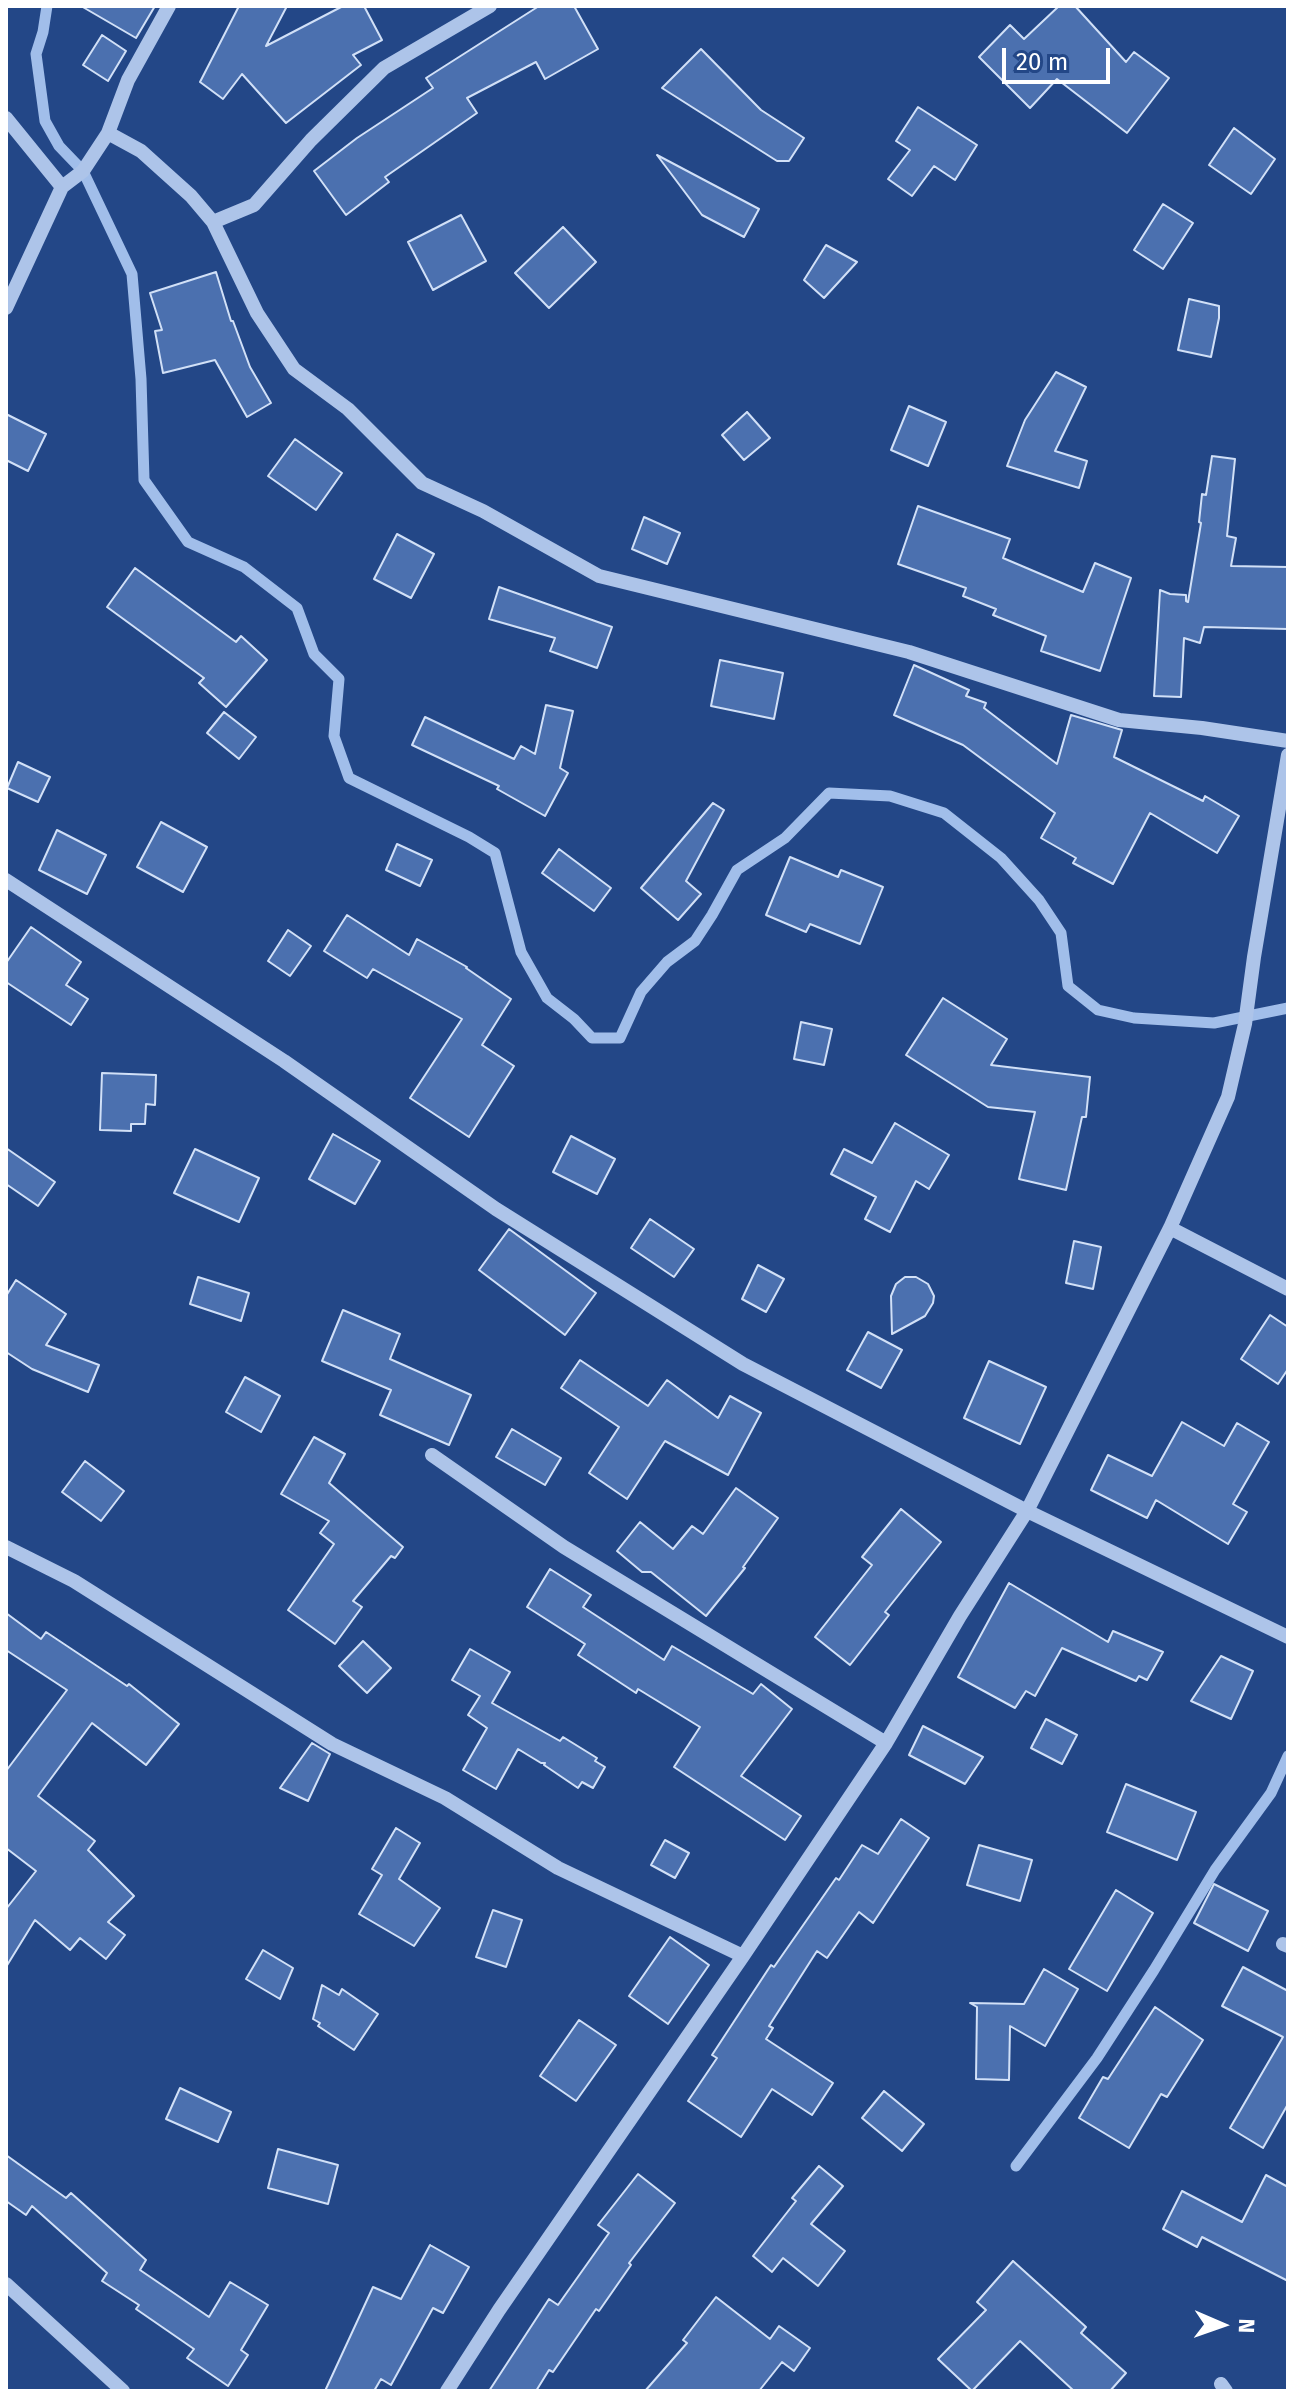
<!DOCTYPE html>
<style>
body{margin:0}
#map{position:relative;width:1294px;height:2397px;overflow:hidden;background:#234787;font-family:"Fira Sans",sans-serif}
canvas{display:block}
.frame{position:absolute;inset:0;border:8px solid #fff;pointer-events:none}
.north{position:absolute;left:1182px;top:2285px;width:80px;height:80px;-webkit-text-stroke:6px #234787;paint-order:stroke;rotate:92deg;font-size:22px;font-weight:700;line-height:32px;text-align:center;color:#fff}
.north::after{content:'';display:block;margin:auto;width:28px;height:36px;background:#fff;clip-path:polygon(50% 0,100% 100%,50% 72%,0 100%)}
.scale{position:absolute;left:1002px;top:48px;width:108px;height:36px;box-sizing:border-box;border:4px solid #fff;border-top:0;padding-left:10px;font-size:24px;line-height:28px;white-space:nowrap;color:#fff;-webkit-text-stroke:6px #234787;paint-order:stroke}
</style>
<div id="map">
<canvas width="1294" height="2397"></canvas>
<div class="frame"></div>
<div class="north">N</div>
<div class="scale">20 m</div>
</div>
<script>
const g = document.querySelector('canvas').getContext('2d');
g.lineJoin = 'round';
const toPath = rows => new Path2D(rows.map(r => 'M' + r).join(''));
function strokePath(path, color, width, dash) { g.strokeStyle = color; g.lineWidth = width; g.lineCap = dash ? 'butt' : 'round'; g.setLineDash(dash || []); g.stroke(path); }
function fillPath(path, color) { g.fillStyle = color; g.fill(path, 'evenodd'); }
const stream = toPath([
 [47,6,43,32,36,54,45,121,59,146,83,171,132,274,141,379,144,480,188,542,244,567,297,608,314,654,339,679,334,736,349,778,469,837,495,853,521,952,547,998,574,1019,592,1038,620,1038,641,992,667,962,695,941,712,915,737,870,785,838,829,793,890,796,944,813,1001,858,1039,900,1061,933,1068,986,1098,1010,1134,1018,1214,1023,1288,1008],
 [1016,2166,1097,2058,1154,1970,1215,1870,1271,1793,1288,1756]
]);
const building = toPath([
 [81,6,155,6,136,38,81,6],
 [239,6,287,6,266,46,343,6,364,6,382,40,353,55,361,65,286,123,242,74,223,99,200,82,239,6],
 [539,6,574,6,598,49,545,79,536,62,467,98,477,113,385,177,389,182,346,215,314,171,357,138,433,88,426,78,539,6],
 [1059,6,1075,6,1126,62,1134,52,1169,78,1127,133,1057,79,1030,108,979,57,1010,25,1024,39,1059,6],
 [102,35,126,51,108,81,83,65,102,35],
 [701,49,761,110,804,138,789,161,777,161,662,88,701,49],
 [918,107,977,145,955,180,934,166,912,196,888,179,910,150,896,141,918,107],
 [1234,128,1275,159,1251,194,1209,165,1234,128],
 [657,155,759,209,744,237,702,215,657,155],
 [1163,204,1193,223,1163,269,1134,250,1163,204],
 [461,215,486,261,433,290,408,242,461,215],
 [563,227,596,262,549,308,515,273,563,227],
 [826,245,857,262,824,298,804,280,826,245],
 [216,272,231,321,233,321,250,367,271,403,247,417,215,360,163,373,155,331,162,330,150,293,216,272],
 [1189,299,1219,306,1219,318,1211,357,1178,350,1189,299],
 [1056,372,1086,387,1055,451,1087,461,1079,488,1007,466,1025,420,1056,372],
 [909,406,946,422,928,466,891,450,909,406],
 [747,412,770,438,744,460,722,435,747,412],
 [6,414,46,434,28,471,6,460,6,414],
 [295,439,342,473,316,510,268,476,295,439],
 [1212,456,1235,459,1227,536,1236,538,1231,566,1288,567,1288,629,1204,627,1200,643,1184,638,1181,697,1154,696,1160,590,1170,594,1186,595,1186,601,1188,602,1201,523,1199,522,1202,494,1206,495,1212,456],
 [918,506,1010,539,1003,558,1083,592,1095,563,1131,578,1100,671,1041,651,1046,636,993,615,996,609,963,596,966,588,898,564,918,506],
 [644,517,680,533,667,564,632,549,644,517],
 [397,534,434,554,411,598,374,579,397,534],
 [135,568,236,642,241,636,267,660,226,707,199,683,204,678,107,607,135,568],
 [499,587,612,627,597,668,550,651,555,638,489,619,499,587],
 [720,660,783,673,774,719,711,706,720,660],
 [914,665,969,690,966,696,986,703,984,708,1057,764,1071,715,1122,730,1114,757,1203,801,1205,796,1239,816,1217,853,1150,813,1113,884,1073,863,1076,858,1041,838,1055,813,963,745,894,715,914,665],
 [546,705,573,711,560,768,568,773,545,816,497,789,499,786,412,745,425,717,514,759,521,746,535,754,546,705],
 [224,712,256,737,239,759,207,733,224,712],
 [18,762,50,777,38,802,7,788,18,762],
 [713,803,724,810,686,881,701,894,678,920,641,888,713,803],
 [161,822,207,847,183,892,137,867,161,822],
 [57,830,106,855,87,894,39,870,57,830],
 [397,844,432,860,420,886,386,870,397,844],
 [559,849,611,888,594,911,542,873,559,849],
 [790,857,838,877,841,870,883,887,860,944,810,924,806,932,766,915,790,857],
 [347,915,409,955,417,939,467,967,466,968,511,999,482,1045,514,1066,469,1137,410,1098,462,1019,373,969,367,978,324,951,347,915],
 [31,927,81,962,66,985,88,999,71,1025,6,982,6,963,31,927],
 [288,930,311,946,290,976,268,961,288,930],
 [943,998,1007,1039,991,1065,1090,1077,1086,1117,1082,1117,1066,1190,1019,1179,1035,1112,988,1107,906,1055,943,998],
 [801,1022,832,1029,824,1065,794,1059,801,1022],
 [102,1073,156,1075,155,1105,146,1104,145,1124,131,1124,131,1131,100,1130,102,1073],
 [895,1123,949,1155,929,1189,916,1181,890,1232,865,1219,876,1197,831,1174,844,1149,872,1163,895,1123],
 [333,1134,380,1161,355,1204,309,1179,333,1134],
 [571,1136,615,1159,597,1194,553,1172,571,1136],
 [6,1148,55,1182,38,1206,6,1184,6,1148],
 [195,1149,259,1178,239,1222,174,1193,195,1149],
 [650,1219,694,1249,674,1277,631,1248,650,1219],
 [509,1229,596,1293,565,1335,479,1270,509,1229],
 [1074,1241,1101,1247,1093,1289,1066,1283,1074,1241],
 [758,1265,784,1279,766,1312,742,1299,758,1265],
 [198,1277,249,1293,241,1321,190,1304,198,1277],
 [905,1277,916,1277,928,1284,934,1296,933,1303,925,1316,892,1334,891,1296,896,1284,905,1277],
 [16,1280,66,1314,46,1345,99,1365,88,1392,32,1369,6,1352,6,1296,16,1280],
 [343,1310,400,1334,390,1359,471,1395,449,1445,380,1415,391,1390,322,1361,343,1310],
 [1270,1315,1288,1327,1288,1369,1278,1384,1241,1359,1270,1315],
 [868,1332,902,1350,881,1388,847,1370,868,1332],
 [580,1360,648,1406,667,1380,718,1418,730,1396,761,1413,728,1475,665,1441,627,1499,589,1473,619,1427,561,1388,580,1360],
 [989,1361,1046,1387,1020,1444,964,1418,989,1361],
 [245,1377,280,1396,261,1432,226,1412,245,1377],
 [1182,1422,1224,1446,1237,1423,1269,1442,1233,1504,1247,1512,1228,1544,1156,1500,1147,1518,1091,1490,1108,1455,1152,1476,1182,1422],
 [512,1429,561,1458,545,1485,496,1457,512,1429],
 [314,1437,345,1454,329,1483,403,1547,395,1558,391,1556,353,1601,362,1607,335,1644,288,1610,334,1544,320,1533,329,1521,281,1494,314,1437],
 [85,1461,124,1491,101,1521,62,1492,85,1461],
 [736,1488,778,1518,743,1567,745,1568,706,1616,651,1572,642,1572,617,1551,640,1522,673,1549,692,1526,703,1534,736,1488],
 [901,1509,941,1542,885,1612,889,1615,850,1665,815,1637,872,1565,862,1557,901,1509],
 [550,1569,591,1595,583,1607,664,1660,672,1646,753,1694,761,1684,792,1709,741,1776,801,1816,785,1840,674,1767,700,1727,638,1689,636,1693,578,1655,585,1644,527,1607,550,1569],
 [1009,1583,1108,1642,1113,1631,1163,1652,1147,1680,1139,1676,1136,1681,1062,1648,1035,1696,1026,1691,1015,1708,958,1677,1009,1583],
 [6,1613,41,1639,46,1632,127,1686,129,1684,179,1724,146,1765,92,1723,38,1796,95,1841,88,1850,134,1896,108,1922,125,1935,106,1959,80,1938,70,1950,35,1920,6,1967,6,1909,36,1871,6,1848,6,1771,67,1690,6,1650,6,1613],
 [363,1641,391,1668,367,1693,339,1666,363,1641],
 [470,1649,510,1672,492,1703,560,1741,563,1737,597,1758,595,1761,605,1767,593,1788,582,1782,578,1788,544,1765,545,1763,541,1763,518,1749,496,1789,463,1770,487,1728,468,1715,480,1696,452,1680,470,1649],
 [1221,1656,1253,1671,1231,1719,1191,1701,1221,1656],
 [1046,1719,1077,1735,1062,1764,1031,1748,1046,1719],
 [923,1726,983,1757,965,1784,909,1755,923,1726],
 [312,1743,330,1754,308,1801,280,1788,312,1743],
 [1126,1784,1196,1812,1177,1860,1107,1832,1126,1784],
 [901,1819,929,1838,873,1923,859,1912,827,1958,817,1951,769,2026,773,2028,766,2039,833,2083,812,2115,772,2089,741,2137,688,2101,717,2058,712,2055,771,1965,774,1967,836,1878,839,1880,862,1845,878,1854,901,1819],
 [396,1828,420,1843,399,1879,440,1908,414,1946,359,1914,382,1875,372,1869,396,1828],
 [665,1840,689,1853,675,1878,651,1865,665,1840],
 [979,1845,1032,1860,1020,1901,967,1885,979,1845],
 [1214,1884,1268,1911,1248,1951,1194,1923,1214,1884],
 [1116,1890,1153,1913,1107,1991,1069,1969,1116,1890],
 [493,1910,522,1920,506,1967,476,1957,493,1910],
 [670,1937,709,1965,668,2024,629,1996,670,1937],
 [263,1950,293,1968,280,1999,246,1979,263,1950],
 [1243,1967,1288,1991,1288,2104,1263,2148,1230,2128,1283,2037,1222,2006,1243,1967],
 [1044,1969,1078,1989,1045,2046,1010,2026,1009,2080,976,2079,977,2007,970,2003,1024,2004,1044,1969],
 [322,1985,339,1995,342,1989,378,2014,354,2050,318,2026,320,2023,313,2019,322,1985],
 [1155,2007,1203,2040,1167,2097,1161,2094,1129,2148,1079,2118,1103,2077,1108,2079,1155,2007],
 [579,2020,616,2045,576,2101,540,2076,579,2020],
 [180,2088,231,2112,218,2142,166,2119,180,2088],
 [884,2091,924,2124,902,2151,862,2118,884,2091],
 [278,2149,338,2165,328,2204,268,2188,278,2149],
 [6,2155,66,2198,71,2193,146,2260,140,2270,209,2317,230,2282,268,2305,241,2350,248,2355,228,2386,187,2358,194,2349,136,2309,139,2305,102,2281,107,2273,32,2206,26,2215,6,2201,6,2155],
 [819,2166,843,2186,811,2224,845,2251,818,2286,783,2258,772,2272,753,2256,796,2201,792,2198,819,2166],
 [638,2174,675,2203,629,2263,631,2265,599,2311,596,2309,553,2372,549,2370,536,2391,489,2391,549,2299,558,2305,609,2233,598,2225,638,2174],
 [1266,2175,1288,2187,1288,2281,1202,2237,1197,2247,1163,2229,1182,2191,1242,2222,1266,2175],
 [430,2245,469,2267,443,2313,433,2308,391,2385,381,2379,374,2391,325,2391,373,2287,401,2299,430,2245],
 [1013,2261,1086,2327,1081,2333,1126,2373,1110,2391,1074,2391,1020,2341,972,2391,938,2359,986,2310,977,2302,1013,2261],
 [716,2297,770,2339,779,2326,810,2348,794,2371,782,2362,759,2391,645,2391,687,2343,683,2340,716,2297]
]);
const minor = toPath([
 [6,118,62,187],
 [108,133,141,151,191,196,213,222,257,313,294,369,348,409,422,483,483,511,599,576,909,652,1119,720,1202,728,1288,741],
 [213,222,254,205,311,140,384,68,490,6],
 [6,308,62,187,83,171,108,133,128,80,169,6],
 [6,880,284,1061,496,1209,743,1364,1027,1511,1288,1637],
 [1170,1228,1288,1289],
 [432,1455,564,1547,886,1743],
 [6,1547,74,1581,332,1744,445,1798,558,1868,743,1956],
 [1283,1944,1288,1946],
 [6,2284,123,2391],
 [1221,2384,1226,2391],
 [447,2391,499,2310,743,1956,886,1743,960,1616,1027,1511,1170,1228,1228,1097,1245,1024,1254,957,1288,755]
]);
strokePath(stream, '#a1beea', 11);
fillPath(building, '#4b70af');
strokePath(building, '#d1e0f7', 2);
strokePath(minor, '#adc4e9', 14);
</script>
